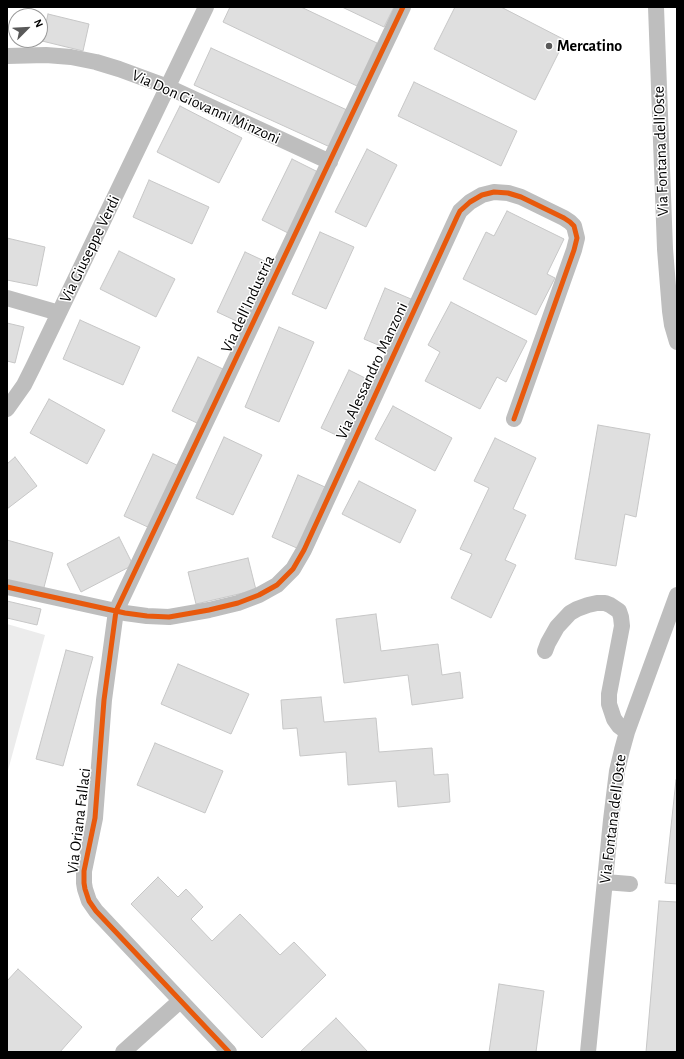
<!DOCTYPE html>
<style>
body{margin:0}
#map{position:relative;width:684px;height:1059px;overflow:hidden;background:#fff;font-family:"Alegreya Sans",sans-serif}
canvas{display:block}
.frame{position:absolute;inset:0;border:8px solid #000;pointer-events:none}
.north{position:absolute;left:8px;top:8px;width:40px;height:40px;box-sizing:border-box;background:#fff;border:1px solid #999;border-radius:50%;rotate:66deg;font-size:11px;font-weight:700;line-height:16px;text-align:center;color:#000}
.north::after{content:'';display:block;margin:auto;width:14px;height:18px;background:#595959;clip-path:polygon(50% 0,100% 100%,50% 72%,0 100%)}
</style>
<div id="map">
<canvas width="684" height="1059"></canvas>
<div class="frame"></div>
<div class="north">N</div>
</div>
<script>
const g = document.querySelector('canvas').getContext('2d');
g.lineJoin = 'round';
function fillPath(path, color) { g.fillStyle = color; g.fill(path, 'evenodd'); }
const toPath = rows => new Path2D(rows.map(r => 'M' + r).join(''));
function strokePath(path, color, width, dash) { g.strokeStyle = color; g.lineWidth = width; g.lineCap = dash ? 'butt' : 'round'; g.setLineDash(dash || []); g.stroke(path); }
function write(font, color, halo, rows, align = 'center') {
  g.font = font + ' "Alegreya Sans",sans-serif'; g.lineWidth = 3; g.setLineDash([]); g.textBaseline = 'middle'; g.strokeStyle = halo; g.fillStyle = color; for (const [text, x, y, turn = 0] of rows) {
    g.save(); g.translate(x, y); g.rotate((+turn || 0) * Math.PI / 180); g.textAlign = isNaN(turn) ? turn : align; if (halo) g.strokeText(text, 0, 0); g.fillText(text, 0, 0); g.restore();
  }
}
const green = toPath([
 [7,624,45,635,7,774]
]);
const building = toPath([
 [230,7,301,7,377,43,357,86,223,22,230,7],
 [342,7,394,7,384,27,342,7],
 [455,7,501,7,565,40,535,100,434,49,455,7],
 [48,14,89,24,83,51,42,41,48,14],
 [211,48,347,110,330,147,194,85,211,48],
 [414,82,517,131,501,166,398,116,414,82],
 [180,106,242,138,219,183,157,152,180,106],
 [367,149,397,165,366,227,335,212,367,149],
 [292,159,320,173,290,234,262,220,292,159],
 [149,180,209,207,192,244,133,217,149,180],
 [507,211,564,239,547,274,555,278,536,315,463,279,486,232,494,236,507,211],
 [320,232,354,247,326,309,292,294,320,232],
 [7,238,45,247,37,286,7,280,7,238],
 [119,251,175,279,156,317,100,289,119,251],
 [245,252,273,265,245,325,217,312,245,252],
 [385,288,411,299,390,350,364,339,385,288],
 [451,302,527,341,506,382,497,377,480,409,425,381,440,352,428,345,451,302],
 [80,320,140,347,123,385,63,359,80,320],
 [7,323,24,327,15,363,7,361,7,323],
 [279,327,314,342,279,422,245,407,279,327],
 [198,357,225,370,199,424,172,411,198,357],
 [349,370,375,383,347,440,321,428,349,370],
 [49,399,105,430,87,464,30,433,49,399],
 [393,406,452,438,435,471,375,439,393,406],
 [598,425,650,434,636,517,625,514,616,566,575,559,598,425],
 [224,437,262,455,233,515,196,498,224,437],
 [495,438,536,458,513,509,526,515,505,560,516,565,491,618,451,598,472,554,460,549,489,488,474,481,495,438],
 [153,454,181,467,152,529,124,516,153,454],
 [15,457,37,486,7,509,7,464,15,457],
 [298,475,325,487,299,549,272,537,298,475],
 [359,481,416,510,400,543,342,514,359,481],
 [119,537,133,565,81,592,67,564,119,537],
 [7,540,53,553,43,591,7,581,7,540],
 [248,558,256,590,196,604,188,572,248,558],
 [7,601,41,609,37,625,7,618,7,601],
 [376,614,381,651,438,644,442,675,460,672,463,698,412,705,408,675,344,683,336,619,376,614],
 [66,650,93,657,63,766,36,759,66,650],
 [178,664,249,694,231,734,161,704,178,664],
 [321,697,324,722,376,718,379,752,432,748,434,775,448,774,450,802,398,807,396,781,348,785,346,752,300,756,297,728,283,729,281,700,321,697],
 [155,743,223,771,205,813,137,785,155,743],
 [676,780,677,780,677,884,665,883,676,780],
 [158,877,178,897,186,889,203,907,191,919,212,941,240,914,280,955,294,942,326,975,262,1038,131,904,158,877],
 [659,901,677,902,677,1052,646,1052,659,901],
 [18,969,82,1027,60,1052,7,1052,7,981,18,969],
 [499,984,544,991,536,1052,489,1052,499,984],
 [336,1018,368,1052,300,1052,336,1018]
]);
const street = toPath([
 [656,7,665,249,670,311,672,325,677,342],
 [7,56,46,55,71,57,96,62,119,69,168,87,330,162],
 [7,298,59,313],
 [7,409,24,385,33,367,206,7],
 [7,587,125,613,147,616,169,617,209,610,238,603,259,595,277,585,293,569,304,550,457,217,460,211,470,202,482,195,494,192,508,193,521,197,564,218,570,222,574,226,577,238,574,250,514,419],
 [545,651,548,643,557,627,570,613,577,609,588,605,597,603,605,603,610,605,619,611,621,617,622,626,609,694,609,704,614,719,619,726,627,732],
 [605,882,630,884],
 [123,1052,180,1001],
 [229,1052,96,911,89,901,85,889,84,883,84,871,95,818,104,700,116,611,403,7],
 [588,1052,611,820,617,771,622,750,627,732,677,595]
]);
const cycleway = toPath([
 [7,587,125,613,147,616,169,617,209,610,238,603,259,595,277,585,293,569,304,550,457,217,460,211,470,202,482,195,494,192,508,193,521,197,564,218,570,222,574,226,577,238,574,250,514,419],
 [229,1052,96,911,89,901,85,889,84,883,84,871,95,818,104,700,116,611,403,7]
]);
const markers = [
 [549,46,4,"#595959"]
];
const poiNames = [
 ["Mercatino",557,46]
];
const streetNames = [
 ["Via Don Giovanni Minzoni",206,107,24],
 ["Via Fontana dell'Oste",661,151,-92],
 ["Via Giuseppe Verdi",90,249,-64],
 ["Via dell'Industria",248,304,-65],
 ["Via Alessandro Manzoni",372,371,-65],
 ["Via Fontana dell'Oste",613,819,-83],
 ["Via Oriana Fallaci",79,821,-83]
];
fillPath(green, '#ececec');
fillPath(building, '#dfdfdf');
strokePath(building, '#c7c7c7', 1);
strokePath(street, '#bebebe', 16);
strokePath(cycleway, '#e8590c', 5);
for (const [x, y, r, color] of markers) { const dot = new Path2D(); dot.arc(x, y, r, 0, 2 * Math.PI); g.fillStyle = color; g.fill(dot); strokePath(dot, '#fff', 1.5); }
write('bold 16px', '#000', '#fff', poiNames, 'left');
write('16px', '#000', '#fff', streetNames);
</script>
